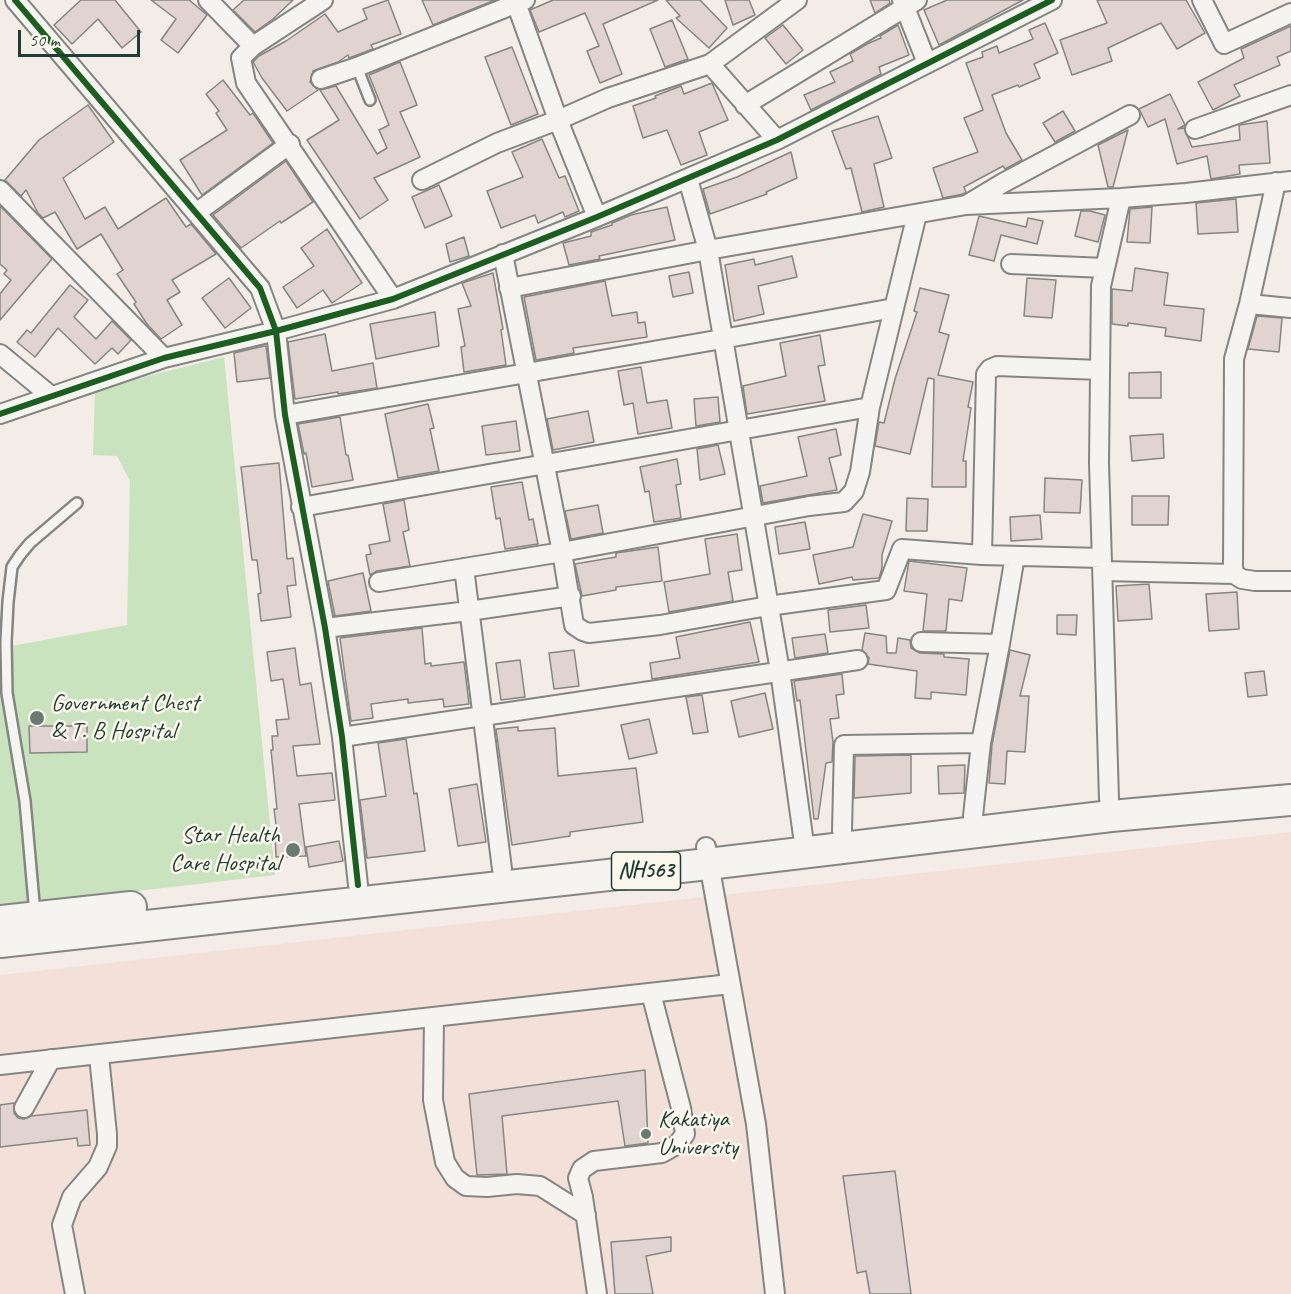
<!DOCTYPE html>
<style>
body{margin:0}
#map{position:relative;width:1291px;height:1294px;overflow:hidden;background:#f4ece7;font-family:Caveat,sans-serif}
canvas{display:block}
.scale{position:absolute;left:18px;top:30px;width:122px;height:27px;box-sizing:border-box;border:3px solid #1f3d34;border-top:0;padding-left:8px;font-size:18px;line-height:21px;white-space:nowrap;color:#1f3d34;-webkit-text-stroke:4px #fbf7ec;paint-order:stroke}
</style>
<div id="map">
<canvas width="1291" height="1294"></canvas>
<div class="scale">50 m</div>
</div>
<script>
const g = document.querySelector('canvas').getContext('2d');
g.lineJoin = 'round';
function fillPath(path, color) { g.fillStyle = color; g.fill(path, 'evenodd'); }
const toPath = rows => new Path2D(rows.map(r => 'M' + r).join(''));
function strokePath(path, color, width, dash) { g.strokeStyle = color; g.lineWidth = width; g.lineCap = dash ? 'butt' : 'round'; g.setLineDash(dash || []); g.stroke(path); }
function write(font, color, halo, rows, align = 'center') {
  g.font = font + ' Caveat,sans-serif'; g.lineWidth = 5; g.setLineDash([]); g.textBaseline = 'middle'; g.strokeStyle = halo; g.fillStyle = color; for (const [text, x, y, turn = 0] of rows) {
    g.save(); g.translate(x, y); g.rotate((+turn || 0) * Math.PI / 180); g.textAlign = isNaN(turn) ? turn : align; if (halo) g.strokeText(text, 0, 0); g.fillText(text, 0, 0); g.restore();
  }
}
const built = toPath([
 [1291,832,1291,1294,0,1294,0,975]
]);
const green = toPath([
 [224,357,275,875,0,907,0,648,127,625,130,481,117,456,93,455,95,389]
]);
const building = toPath([
 [81,0,115,0,141,32,122,48,98,19,72,44,54,25,81,0],
 [151,0,189,0,207,15,178,53,161,40,176,19,151,0],
 [244,0,293,0,273,19,255,32,233,10,244,0],
 [388,0,401,34,371,45,373,49,349,58,348,55,338,62,313,71,310,82,318,90,287,111,262,78,253,62,259,56,286,41,325,14,338,32,367,19,363,9,388,0],
 [422,0,495,0,433,25,422,0],
 [553,0,658,0,603,24,622,74,600,83,587,51,599,46,585,13,539,32,530,10,553,0],
 [666,0,700,0,727,28,709,48,676,18,680,16,666,0],
 [725,0,749,0,755,15,733,25,725,0],
 [870,0,889,0,890,3,875,13,870,0],
 [947,0,1023,0,939,45,924,10,947,0],
 [1097,0,1186,0,1205,33,1177,49,1161,23,1108,48,1112,61,1072,75,1060,40,1107,23,1097,0],
 [672,20,688,59,665,67,650,29,672,20],
 [1045,23,1058,53,1034,64,1040,78,1019,87,1018,85,992,95,1006,133,1022,160,1005,169,1003,166,964,187,966,192,963,194,943,198,933,168,978,152,964,118,983,110,966,63,983,57,982,52,997,46,999,53,1033,39,1029,30,1045,23],
 [783,25,803,50,786,64,765,38,783,25],
 [898,25,909,55,879,67,881,74,811,110,804,95,835,82,830,72,853,61,850,54,867,44,881,38,880,36,898,25],
 [1291,26,1291,51,1277,57,1280,65,1234,85,1240,96,1213,110,1198,82,1244,58,1241,49,1291,26],
 [512,47,538,114,511,125,485,57,512,47],
 [400,62,417,105,400,112,420,157,374,178,388,200,360,219,307,140,339,120,320,90,336,86,377,154,387,148,379,130,389,125,369,75,400,62],
 [223,80,250,115,253,113,273,143,202,195,180,160,227,130,216,113,219,111,206,94,223,80],
 [712,83,728,120,699,132,707,155,681,165,667,130,643,138,633,106,656,98,655,96,681,86,684,94,712,83],
 [1170,94,1185,125,1178,129,1184,128,1192,147,1240,140,1239,125,1267,121,1270,163,1239,165,1240,174,1211,179,1207,156,1177,164,1165,119,1148,127,1139,109,1170,94],
 [88,105,114,142,63,178,85,219,105,207,118,229,166,198,186,227,191,224,216,254,172,280,180,292,167,300,182,325,161,339,147,324,134,304,136,302,117,274,123,270,101,234,77,249,55,212,43,218,38,213,26,190,21,196,5,180,39,140,88,105],
 [1063,111,1075,131,1055,142,1043,123,1063,111],
 [878,116,892,158,874,164,884,207,862,212,851,168,846,169,832,131,878,116],
 [1128,130,1113,187,1108,187,1098,145,1128,130],
 [542,139,559,178,565,176,579,211,565,217,563,212,538,223,535,215,501,228,487,191,523,177,512,152,542,139],
 [791,152,797,178,766,192,767,194,710,214,703,189,737,177,791,152],
 [286,161,313,202,281,223,280,221,241,248,213,215,286,161],
 [439,185,452,216,425,228,412,197,439,185],
 [1236,199,1238,232,1198,234,1196,203,1236,199],
 [0,206,52,259,0,320,0,294,11,280,4,274,7,270,0,264,0,206],
 [667,207,675,240,599,256,600,259,569,265,563,243,591,236,591,232,612,225,612,223,631,215,667,207],
 [1152,207,1150,243,1127,242,1130,209,1152,207],
 [1081,211,1090,211,1105,215,1098,242,1075,236,1081,211],
 [979,216,1026,227,1028,218,1043,221,1037,244,1001,235,994,261,969,255,979,216],
 [327,229,362,283,332,303,323,290,297,308,283,287,314,266,301,248,327,229],
 [464,237,469,256,450,262,446,244,464,237],
 [792,256,797,277,758,286,764,314,734,321,725,265,754,259,755,265,792,256],
 [1135,268,1168,273,1164,305,1204,309,1201,341,1165,336,1166,328,1128,323,1128,326,1112,324,1112,289,1132,291,1135,268],
 [689,272,693,293,673,297,669,276,689,272],
 [493,273,503,329,501,330,506,365,464,372,461,347,465,346,458,309,471,306,462,283,493,273],
 [229,278,251,308,225,328,202,298,229,278],
 [1027,278,1056,280,1052,318,1024,316,1027,278],
 [605,281,612,316,637,312,638,323,645,322,647,337,573,348,574,353,536,360,524,297,605,281],
 [70,285,88,300,74,317,96,339,112,321,131,340,118,354,112,348,95,364,58,328,35,357,17,342,27,330,31,333,70,285],
 [920,288,949,295,939,332,949,335,938,375,973,382,968,407,971,408,963,461,966,461,966,487,932,487,934,379,928,378,910,454,875,446,879,422,884,423,895,379,917,312,914,311,920,288],
 [435,312,439,346,376,359,370,324,435,312],
 [1257,316,1282,318,1279,352,1248,349,1257,316],
 [325,334,332,371,373,363,377,388,338,394,338,392,295,399,288,342,325,334],
 [820,335,825,365,818,366,825,401,747,414,743,386,786,376,780,343,820,335],
 [264,346,266,346,270,378,237,382,234,353,264,346],
 [641,367,647,403,667,400,672,428,638,434,633,403,624,405,618,371,641,367],
 [1161,372,1161,398,1129,398,1129,373,1161,372],
 [718,397,720,422,696,426,694,399,718,397],
 [428,404,434,428,430,429,439,471,398,478,385,414,428,404],
 [588,411,594,442,553,450,547,419,588,411],
 [340,417,346,455,348,455,353,480,312,487,306,453,304,454,298,424,340,417],
 [516,421,520,451,486,455,482,426,516,421],
 [836,429,841,455,829,458,837,490,763,503,760,486,807,476,798,437,836,429],
 [1163,434,1164,458,1132,461,1130,436,1163,434],
 [718,445,725,474,700,480,697,449,718,445],
 [677,459,681,484,676,485,681,518,654,522,649,491,645,492,640,467,677,459],
 [279,463,287,559,293,558,296,585,287,586,291,617,261,621,258,594,261,593,257,560,252,560,241,467,279,463],
 [1045,478,1082,480,1080,513,1044,512,1045,478],
 [522,482,529,520,533,519,538,544,505,549,500,518,496,519,491,487,522,482],
 [1132,496,1169,496,1168,525,1132,525,1132,496],
 [907,498,928,499,927,531,906,531,907,498],
 [404,500,409,530,403,532,410,566,377,571,370,575,366,555,371,554,369,545,390,541,383,504,404,500],
 [598,505,603,533,571,539,565,511,598,505],
 [863,514,892,521,882,555,882,568,879,578,853,580,852,577,819,584,813,555,853,547,863,514],
 [1040,515,1042,539,1011,541,1010,517,1040,515],
 [805,522,810,549,779,554,775,527,805,522],
 [737,534,742,570,728,572,733,601,669,612,664,582,710,574,705,539,737,534],
 [658,547,662,581,616,587,616,590,582,596,575,564,616,557,616,553,658,547],
 [909,561,967,568,962,601,949,599,946,631,923,631,927,594,904,591,909,561],
 [363,573,371,611,335,616,328,581,363,573],
 [1149,584,1152,619,1118,621,1116,586,1149,584],
 [1237,592,1239,629,1209,631,1206,594,1237,592],
 [866,605,869,628,830,632,828,610,866,605],
 [1057,615,1077,615,1076,635,1057,634,1057,615],
 [750,622,759,662,652,679,650,663,680,658,676,637,750,622],
 [422,628,425,664,431,663,431,666,464,662,469,704,444,707,443,699,408,703,408,699,371,704,373,718,351,721,340,638,422,628],
 [865,633,886,636,887,653,896,653,898,638,910,640,911,648,920,653,944,654,944,657,969,659,966,695,931,692,931,699,915,698,917,671,868,664,869,658,862,650,865,633],
 [825,634,828,653,795,658,792,638,825,634],
 [295,648,300,685,311,683,320,744,293,746,297,776,332,773,335,800,299,804,306,856,276,857,275,833,277,833,274,809,277,809,271,750,273,750,272,736,278,736,276,720,289,719,283,679,271,681,267,652,295,648],
 [574,650,579,686,554,689,549,653,574,650],
 [1010,650,1030,655,1020,696,1029,696,1025,752,1007,751,1005,784,989,783,992,745,1010,650],
 [520,660,525,697,501,700,496,663,520,660],
 [1264,671,1267,695,1248,697,1245,673,1264,671],
 [842,674,844,694,836,695,839,718,830,719,833,742,832,762,826,763,818,819,814,819,800,700,797,701,794,681,842,674],
 [765,693,773,729,739,737,731,701,765,693],
 [702,695,708,732,693,734,686,697,702,695],
 [649,719,657,753,629,759,621,725,649,719],
 [29,726,87,726,87,752,30,753,29,726],
 [518,727,518,731,555,728,558,776,636,768,643,822,570,832,570,836,512,845,496,729,518,727],
 [406,739,414,794,417,793,425,851,367,858,360,800,386,796,378,743,406,739],
 [911,755,911,793,854,798,855,756,911,755],
 [965,765,964,793,939,794,938,766,965,765],
 [477,784,486,842,458,846,449,789,477,784],
 [339,841,343,861,309,867,306,847,339,841],
 [645,1070,648,1143,625,1146,618,1101,502,1116,507,1174,477,1175,469,1094,645,1070],
 [14,1103,14,1113,18,1118,24,1119,31,1116,87,1110,90,1145,78,1146,77,1138,0,1147,0,1105,14,1103],
 [895,1171,911,1294,870,1294,866,1271,857,1273,843,1176,895,1171],
 [671,1237,671,1251,646,1256,653,1294,615,1294,611,1242,671,1237]
]);
const service = toPath([
 [357,67,370,100],
 [35,914,25,801,7,693,6,642,8,602,12,567,20,555,30,543,77,503]
]);
const minor = toPath([
 [15,0,260,288,276,331,285,415,325,628,342,737,358,885],
 [208,0,253,46],
 [323,0,253,46,241,58,246,83,393,299],
 [515,0,558,120,597,217],
 [902,0,927,63],
 [1202,0,1224,44,1291,13],
 [710,64,777,140],
 [321,79,357,67,525,0],
 [745,105,917,0],
 [1195,129,1291,95],
 [688,179,708,250,716,297,780,671,803,836],
 [422,180,497,143,558,120,608,98,710,64,797,0],
 [1276,182,1249,304,1234,359,1233,566,1234,574,1242,579,1255,581,1291,581],
 [0,190,164,358],
 [968,204,1003,183,1130,115],
 [196,213,290,144],
 [503,254,562,552,809,506,844,502,854,491,860,472,870,407,917,214],
 [1011,264,1105,268],
 [509,288,708,250,966,205,1121,198,1186,193,1291,181],
 [1249,304,1291,308],
 [0,354,51,396],
 [0,414,164,358,276,331,393,299,597,217,777,140,1052,0],
 [285,415,722,339,894,308],
 [301,507,870,407],
 [982,555,986,374,990,369,997,366,1100,370],
 [464,568,502,869],
 [1103,571,1234,574],
 [379,582,562,552,574,625,583,631,589,633,660,625,768,606,886,590,902,549,982,555,1102,558],
 [325,628,469,611,571,596],
 [921,642,1000,644,981,743,973,816],
 [1000,644,1015,556],
 [342,737,858,660],
 [1109,799,1099,463,1101,286,1121,198],
 [842,831,844,745,981,743],
 [706,847,756,1124,775,1294],
 [434,1017,433,1100,445,1162,455,1178,466,1186,487,1187,517,1184,540,1186,586,1215],
 [0,1065,730,984],
 [24,1108,51,1059],
 [75,1294,62,1225,72,1197,98,1167,107,1146,107,1134,99,1056],
 [597,1294,583,1197,578,1178,582,1169,594,1161,662,1153,678,1144,685,1134,681,1108,651,993]
]);
const trunk = toPath([
 [0,921,131,907],
 [0,942,708,864,1111,816,1291,800]
]);
const cycleway = toPath([
 [15,0,260,288,276,331,285,415,325,628,342,737,358,885],
 [0,414,164,358,276,331,393,299,597,217,777,140,1052,0]
]);
const markers = [
 [37,718,8,"#6a7a73"],
 [293,850,8,"#6a7a73"],
 [646,1134,6,"#6a7a73"]
];
const shields = [
 [646,871,69]
];
const shieldNames = [
 ["NH563",646,871]
];
const poiNames = [
 ["Government Chest",51,704],
 ["& T. B Hospital",51,732],
 ["Star Health",280,836,"right"],
 ["Care Hospital",280,864,"right"],
 ["Kakatiya",658,1120],
 ["University",658,1148]
];
fillPath(built, '#f3e1d9');
fillPath(green, '#c9e3bf');
fillPath(building, '#e1d4d0');
strokePath(building, '#848682', 1.5);
strokePath(service, '#848682', 14);
strokePath(minor, '#848682', 22);
strokePath(trunk, '#848682', 34);
strokePath(service, '#f6f4f0', 9);
strokePath(minor, '#f6f4f0', 18);
strokePath(trunk, '#f6f4f0', 30);
strokePath(cycleway, '#1b5e20', 6);
for (const [x, y, r, color] of markers) { const dot = new Path2D(); dot.arc(x, y, r, 0, 2 * Math.PI); g.fillStyle = color; g.fill(dot); strokePath(dot, '#fbf7ec', 2); }
for (const [x, y, w] of shields) { const box = new Path2D(); box.roundRect(x - w / 2, y - 19, w, 38, 4.5); g.fillStyle = '#fbf7ec'; g.fill(box); strokePath(box, '#1f3d34', 1.5); }
write('bold 22px', '#1f3d34', null, shieldNames);
write('24px', '#1f3d34', '#fbf7ec', poiNames, 'left');
</script>
